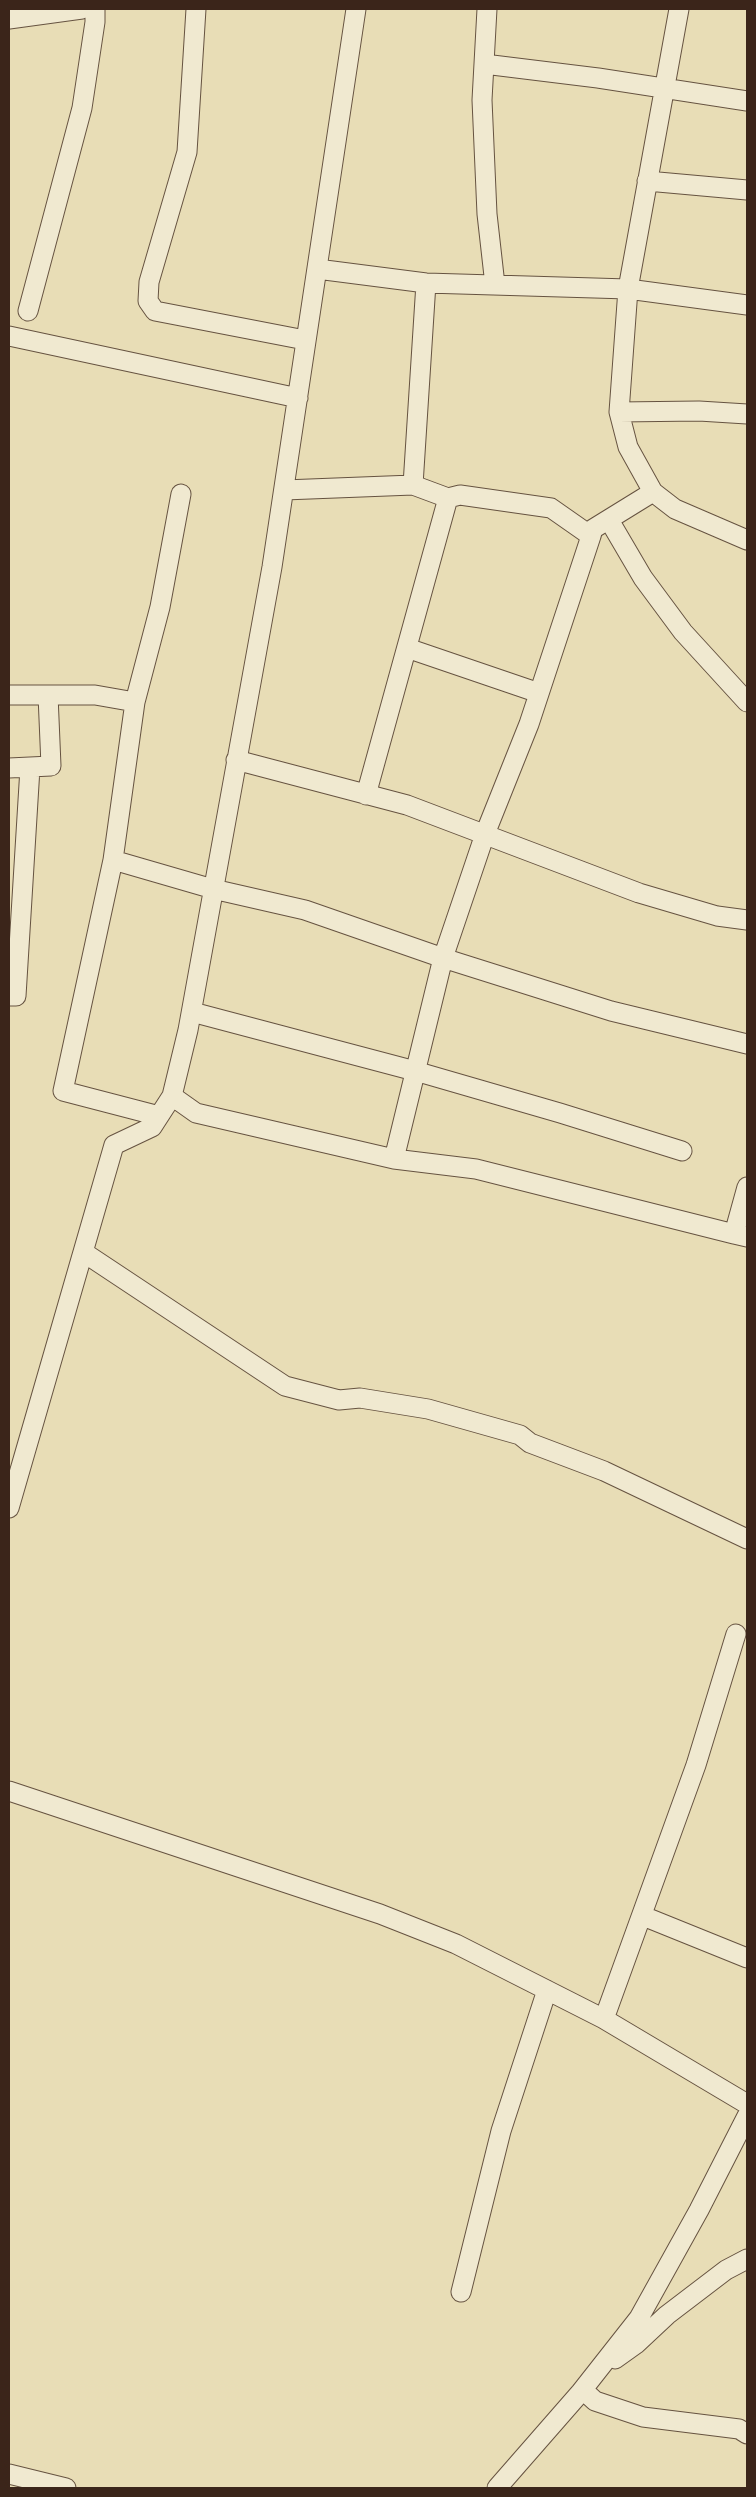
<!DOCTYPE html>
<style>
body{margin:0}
#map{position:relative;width:756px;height:2497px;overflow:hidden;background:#e8ddb6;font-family:"EB Garamond",serif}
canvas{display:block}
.frame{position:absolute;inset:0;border:10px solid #3b251a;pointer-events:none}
</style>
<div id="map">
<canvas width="756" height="2497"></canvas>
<div class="frame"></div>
</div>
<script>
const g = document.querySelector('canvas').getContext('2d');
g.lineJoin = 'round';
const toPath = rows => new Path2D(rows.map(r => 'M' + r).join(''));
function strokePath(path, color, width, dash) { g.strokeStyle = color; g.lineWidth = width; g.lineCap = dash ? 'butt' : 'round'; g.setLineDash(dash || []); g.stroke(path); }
const minor = toPath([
 [196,9,187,152,149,282,148,301,155,311,305,340],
 [487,9,482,100,487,214,495,285],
 [679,9,628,289,619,412,628,447,653,492,675,509,747,540],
 [9,19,82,9],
 [484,64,598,78,747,101],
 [647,181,747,190],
 [317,269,426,283,628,289,747,305],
 [28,311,82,108,95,22,95,9],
 [9,336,298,398],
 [619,412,699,411,747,414],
 [413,485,426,283],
 [284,490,413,485,448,498,460,495,551,508,591,536],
 [609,520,643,578,683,632,747,702],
 [407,648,539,693],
 [9,695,95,695,135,702,113,860,63,1091,159,1116],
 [135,702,160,607,181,494],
 [236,760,407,805,639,893,717,916,747,920],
 [9,768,51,766,48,695],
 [366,795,448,498],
 [113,860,213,889,305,910,443,958,611,1011,747,1044],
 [9,996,16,996,30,768],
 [192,1012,415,1071,560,1113,682,1151],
 [172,1096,196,1113,394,1159,476,1169,734,1234],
 [394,1159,443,958,485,834,529,724,591,536,593,529,653,492],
 [747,1187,734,1234,747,1237],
 [83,1252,285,1386,339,1400,360,1398,428,1409,520,1435,530,1443,604,1471,747,1539],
 [9,1508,114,1145,152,1127,172,1096,188,1030,272,567,356,9],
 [9,1791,380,1914,456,1944,604,2019,747,2104],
 [643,1916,747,1958],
 [604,2019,696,1765,736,1634],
 [461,2292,501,2131,547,1990],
 [615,2359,636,2344,667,2315,726,2270,747,2259],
 [583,2390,595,2401,643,2417,739,2429,747,2434],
 [9,2474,66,2488],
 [497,2488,580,2393,639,2318,699,2210,747,2116]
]);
strokePath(minor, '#665341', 21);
strokePath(minor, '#f0e9d0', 19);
</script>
